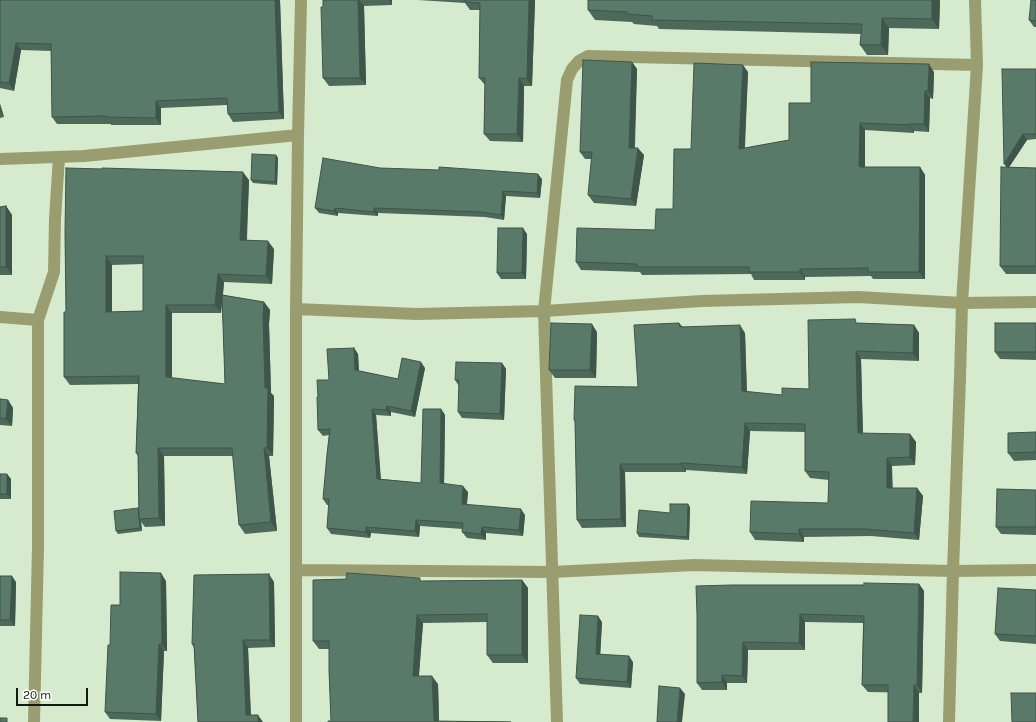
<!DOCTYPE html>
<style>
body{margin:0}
#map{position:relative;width:1036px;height:722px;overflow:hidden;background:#d6ebcd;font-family:Karla,sans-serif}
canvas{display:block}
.scale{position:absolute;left:16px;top:688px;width:72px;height:18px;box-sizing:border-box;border:2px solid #131b10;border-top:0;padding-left:5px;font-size:12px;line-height:14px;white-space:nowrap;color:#131b10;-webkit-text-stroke:3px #fff;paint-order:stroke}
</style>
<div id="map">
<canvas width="1036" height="722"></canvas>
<div class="scale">20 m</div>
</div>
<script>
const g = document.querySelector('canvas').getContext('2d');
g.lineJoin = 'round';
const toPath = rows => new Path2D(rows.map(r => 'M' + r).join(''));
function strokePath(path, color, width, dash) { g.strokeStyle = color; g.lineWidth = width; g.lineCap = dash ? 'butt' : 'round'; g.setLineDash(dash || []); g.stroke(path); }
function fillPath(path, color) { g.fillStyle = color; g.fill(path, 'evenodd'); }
const minor = toPath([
 [0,159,84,156,298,135],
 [296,309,417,314,544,311,702,301,858,297,962,303,1036,302],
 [0,317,38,320,38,547,34,722],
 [38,320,54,272,55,219,59,157],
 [296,570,552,572,694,565,953,571,1036,570],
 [296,722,296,309,298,135,301,0],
 [557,722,544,311,567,80,572,69,579,61,588,56,977,65],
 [949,722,953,571,960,378,962,303,977,65,975,0]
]);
const wall = toPath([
 [0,0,280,0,284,119,233,122,228,114,227,105,161,108,161,125,111,125,111,124,57,124,52,117,51,51,21,50,14,91,0,88],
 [323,0,392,0,392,5,364,6,366,85,329,86,323,78],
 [418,0,535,0,532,86,524,86,523,142,490,141,484,134,485,85,479,78,480,10,470,10,465,3],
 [588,0,940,0,939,29,889,28,888,55,867,55,860,45,861,34,659,29,657,26,634,24,632,22,595,20,588,10],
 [1036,0,1036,27,1034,27,1029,20],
 [632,62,637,69,635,148,644,155,636,206,594,203,588,195,592,159,585,159,580,152],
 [1036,69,1036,139,1027,140,1009,167,1036,168,1036,274,1006,274,1000,266,1007,167],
 [748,72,745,148,789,140,811,103,934,72,933,99,930,98,929,132,914,131,914,133,865,130,865,167,920,167,925,175,925,279,873,279,871,276,805,277,805,280,754,280,751,274,642,275,640,272,581,270,576,262,655,230,673,209,691,149],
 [0,104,4,117,0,118],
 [276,155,278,158,277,185,253,183,251,180],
 [380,168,542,179,540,198,506,196,504,220,485,217,378,213,378,216,338,213,338,216,319,213,315,208],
 [249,180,247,240,274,249,272,284,224,282,223,295,264,302,270,310,269,324,271,393,274,396,273,456,269,456,277,531,245,534,239,525,233,456,164,456,165,526,145,527,141,522,142,531,118,534,116,531,138,508,139,510,138,456,136,453,138,384,70,385,64,377,66,312,65,232],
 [143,264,143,311,112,312,112,265],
 [222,298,225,384,172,378,172,313,221,313],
 [6,206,12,215,12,275,0,275,0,207],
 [527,234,526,279,501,279,497,273],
 [679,323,683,327,745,333,747,392,782,395,809,389,858,323,914,325,919,333,919,361,861,359,863,434,910,434,916,442,915,465,892,466,892,488,917,488,923,496,919,540,871,536,804,537,804,542,755,540,750,532,828,503,829,480,810,478,805,471,805,432,750,431,747,474,686,470,686,472,625,472,626,527,582,528,577,520,575,422,574,420,638,387],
 [1036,323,1036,360,1000,359,995,352],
 [597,332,596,378,555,378,549,370],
 [354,348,358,354,359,371,398,379,425,368,415,417,391,412,391,416,376,415,381,479,421,483,441,409,445,415,444,484,468,492,467,505,525,515,523,536,486,533,486,540,467,538,462,532,463,529,420,526,419,537,371,533,370,538,331,534,327,528,329,505,327,505,323,499,329,435,323,436,318,430,318,397,329,380],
 [502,363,506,369,504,420,462,418,458,412,459,386,455,380],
 [0,399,8,400,13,408,12,426,0,425],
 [1036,432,1036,460,1014,461,1008,453],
 [0,474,7,474,11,479,11,499,0,499],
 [1036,490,1036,535,1001,534,996,527],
 [690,507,689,540,639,537,637,533,670,513],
 [0,576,16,582,15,626,0,626],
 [522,580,528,588,528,663,493,663,487,655,487,622,423,623,419,676,438,684,439,721,331,721,329,671,329,649,319,649,313,641,422,581],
 [166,581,167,651,164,651,161,721,110,719,105,712,120,605],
 [274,582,275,647,248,648,251,715,198,722,194,648,192,644],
 [919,584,924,591,922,693,868,692,862,685,863,623,805,622,805,650,748,650,747,683,727,683,727,690,702,690,697,683,697,615,864,585],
 [1036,590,1036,644,1000,641,995,634],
 [602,622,600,654,633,662,631,688,580,684,576,678]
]);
const shadedWall = toPath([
 [275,0,280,0,284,119,279,112],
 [358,0,359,0,364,6,366,85,360,78],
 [389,0,392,0,392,5],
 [529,0,535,0,532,86,527,79],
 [932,0,940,0,939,29,932,19],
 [882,18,889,28,888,55,881,45],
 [16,43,21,50,14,91,9,83],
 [632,62,637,69,634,155,629,148],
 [929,64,934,72,933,99,928,91],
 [743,65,748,72,744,157,739,149],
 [519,78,524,86,523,142,517,134],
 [925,91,930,98,929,132,924,124],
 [156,101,161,108,161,125,156,118],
 [0,104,4,117,0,110],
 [860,123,865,130,865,174,859,166],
 [909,124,914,131,914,133,909,125],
 [1023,134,1027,140,1008,169,1004,164],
 [638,148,644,155,636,206,631,199],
 [276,155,278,158,277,185,275,182],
 [920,167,925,175,925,279,919,272],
 [243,172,249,180,246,248,240,240],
 [538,174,542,179,540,198,537,193],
 [503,191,506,196,504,220,501,215],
 [6,206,12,215,12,275,6,267],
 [335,208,338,213,338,216,334,211],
 [374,208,378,213,378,216,374,212],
 [523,228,527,234,526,279,522,273],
 [268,241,274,249,272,284,266,276],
 [106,256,112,265,112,320,106,312],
 [800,269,805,277,805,280,800,272],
 [218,274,224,282,221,313,215,305],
 [264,302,270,310,269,324,271,393,274,396,273,456,267,448,263,316],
 [166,305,172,313,172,385,166,377],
 [592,324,597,332,596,378,590,370],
 [740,325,745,333,747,399,742,391],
 [914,325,919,333,919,361,913,353],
 [354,348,358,354,359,376,355,370],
 [856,351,861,359,863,441,858,433],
 [421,362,425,368,415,417,411,411],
 [502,363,506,369,504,420,500,414],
 [8,400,13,408,12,426,6,419],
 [387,406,391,412,391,416,386,410],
 [372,409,376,415,381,485,377,479],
 [441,409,445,415,444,489,440,483],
 [745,423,750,431,747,474,742,467],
 [910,434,916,442,915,465,910,457],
 [158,448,164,456,165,526,159,518],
 [264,448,269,456,277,531,271,522],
 [887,458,892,466,893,495,887,488],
 [681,463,686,470,686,472,681,464],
 [620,464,625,472,626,527,621,519],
 [7,474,11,479,11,499,7,494],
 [463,486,468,492,466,510,462,504],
 [917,488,923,496,919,540,914,533],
 [688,504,690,507,689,540,687,537],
 [521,509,525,515,523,536,519,530],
 [139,519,141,522,142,531,140,528],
 [416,520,420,526,419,537,415,531],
 [366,527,371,533,370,538,366,532],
 [482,527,486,533,486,540,481,534],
 [799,529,804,537,804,542,799,534],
 [161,573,166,581,167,651,162,644],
 [269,574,274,582,275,647,270,640],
 [12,576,16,582,15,626,10,620],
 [522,580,528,588,528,663,522,655],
 [919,584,924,591,922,693,917,685],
 [800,614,805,622,805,650,799,643],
 [417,615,423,623,418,685,413,676],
 [598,616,602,622,600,660,596,654],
 [243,640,248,648,251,722,246,715],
 [743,642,748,650,747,683,742,676],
 [159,644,164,651,161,721,156,714],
 [629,656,633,662,631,688,627,682],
 [722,675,727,683,727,690,722,682],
 [432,676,438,684,439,722,434,721],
 [914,685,919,693,919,722,913,722],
 [680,688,685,694,682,722,677,722],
 [258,715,263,722,258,722]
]);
const building = toPath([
 [0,0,275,0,279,112,228,114,227,98,156,101,156,118,106,117,106,116,52,117,51,44,16,43,9,83,0,82,0,0],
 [323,0,358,0,360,78,323,78,321,7,323,7,323,0],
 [465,0,529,0,527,79,519,78,517,134,484,134,485,78,479,78,480,3,465,2,465,0],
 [588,0,932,0,932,19,882,18,881,45,860,45,862,24,652,20,652,16,627,14,627,12,588,10,588,0],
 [1031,0,1036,0,1036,21,1029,20,1031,0],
 [583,60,632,62,629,148,638,148,631,199,588,195,592,152,580,152,583,60],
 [811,62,929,64,928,91,925,91,924,124,909,124,909,125,860,123,859,166,860,167,920,167,919,272,868,272,868,268,800,269,800,272,749,272,749,267,637,267,637,264,576,262,577,228,655,230,656,209,673,209,674,149,691,149,694,63,743,65,739,149,789,140,789,103,811,103,811,62],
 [1002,69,1036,69,1036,134,1023,134,1004,164,1002,69],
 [252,154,276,155,275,182,251,180,252,154],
 [323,158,380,168,439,170,439,167,538,174,537,193,503,191,501,215,482,212,374,208,374,212,335,208,334,211,315,208,323,158],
 [1001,167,1036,168,1036,266,1000,266,1001,167],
 [66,168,102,169,102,168,243,172,240,240,268,241,266,276,218,274,215,305,166,305,166,377,225,384,222,295,264,302,263,316,265,388,268,388,267,448,264,448,271,522,239,525,232,448,158,448,159,518,139,519,138,453,136,453,139,376,64,377,64,312,66,312,65,232,66,168],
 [106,256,143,256,143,311,106,312,106,256],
 [6,206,6,267,0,267,0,207,6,206],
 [498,228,523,228,522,273,497,273,498,228],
 [855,319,856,323,914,325,913,353,856,351,858,433,910,434,910,457,887,458,887,488,917,488,914,533,865,529,799,529,799,534,750,532,751,501,828,503,829,472,805,471,805,424,745,423,742,467,681,463,681,464,620,464,621,519,577,520,575,420,574,420,575,386,638,387,634,325,679,323,680,327,740,325,742,391,782,395,782,388,809,389,808,320,855,319],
 [551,323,592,324,590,370,549,370,551,323],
 [995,323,1036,323,1036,352,995,352,995,323],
 [354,348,355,370,398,379,402,358,421,362,411,411,387,406,386,410,372,409,377,479,421,483,423,409,441,409,440,483,463,486,462,504,521,509,519,530,482,527,481,534,462,532,463,523,416,520,415,531,366,527,366,532,327,528,329,499,323,499,327,454,330,429,318,430,317,397,318,397,317,380,329,380,327,349,354,348],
 [456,362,502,363,500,414,458,412,459,380,455,380,456,362],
 [0,399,8,400,6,419,0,418,0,399],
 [1036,432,1036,452,1008,453,1008,433,1036,432],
 [0,474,7,474,7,494,0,494,0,474],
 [997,489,1036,490,1036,527,996,527,997,489],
 [670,504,688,504,687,537,637,533,639,510,670,513,670,504],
 [138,508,140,528,116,531,114,511,138,508],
 [120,572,161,573,162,644,159,644,156,714,105,712,108,645,110,645,111,605,120,605,120,572],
 [347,573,420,578,420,581,522,580,522,655,487,655,487,614,417,615,413,676,432,676,434,721,511,722,328,722,328,721,331,721,329,670,329,641,313,641,313,580,346,579,347,573],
 [269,574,270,640,243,640,246,715,258,715,258,722,198,722,194,644,192,644,194,575,269,574],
 [0,576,12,576,10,620,0,620,0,576],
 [864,583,919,584,917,685,914,685,913,722,888,722,888,685,862,685,864,616,800,614,799,643,743,642,742,676,722,675,722,682,697,683,697,615,696,586,732,585,864,585,864,583],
 [998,588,1036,590,1036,636,995,634,998,588],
 [580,615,598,616,596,654,629,656,627,682,576,678,580,615],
 [659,686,680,688,677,722,657,722,659,686],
 [1011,693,1036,693,1036,722,1012,722,1011,693],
 [0,718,7,718,7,722,0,722,0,718]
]);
strokePath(minor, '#9a9d6f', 12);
fillPath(wall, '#4d695a');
fillPath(shadedWall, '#3e554a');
fillPath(building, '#597a69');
strokePath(building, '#3e554a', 1);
</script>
